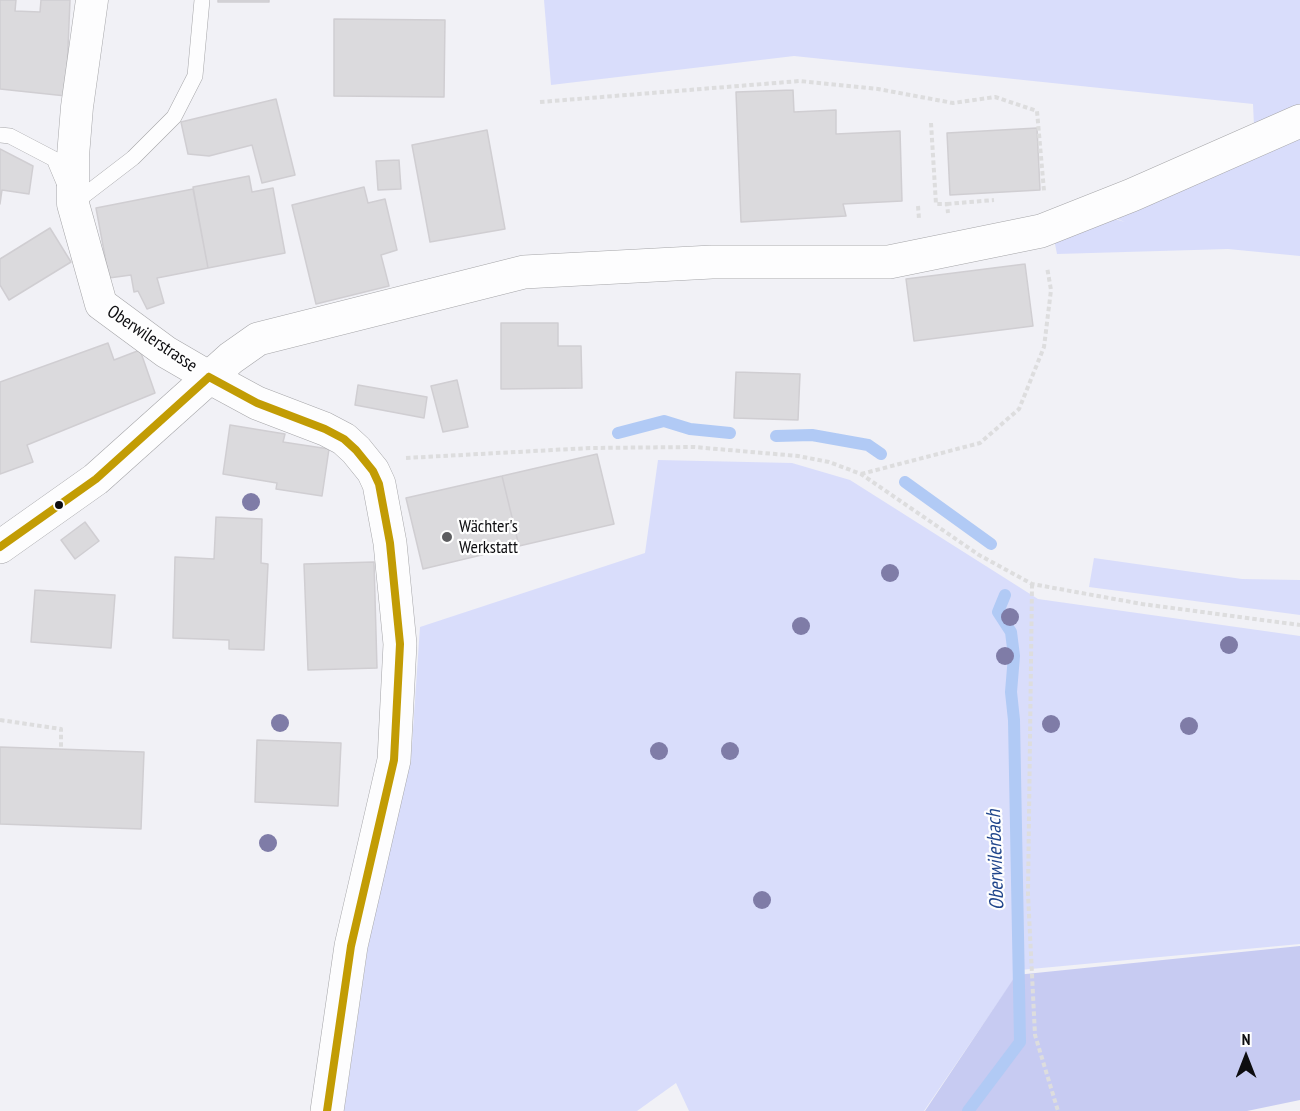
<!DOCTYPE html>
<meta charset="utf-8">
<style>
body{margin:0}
#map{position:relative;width:1300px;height:1111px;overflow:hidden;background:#f1f1f6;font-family:"PT Sans Narrow",sans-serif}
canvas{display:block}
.north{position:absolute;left:1216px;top:1027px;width:60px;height:60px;-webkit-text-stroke:4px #fefefe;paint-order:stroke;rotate:0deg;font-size:16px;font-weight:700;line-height:24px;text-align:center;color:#0d0d10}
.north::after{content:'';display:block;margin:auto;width:21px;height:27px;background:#0d0d10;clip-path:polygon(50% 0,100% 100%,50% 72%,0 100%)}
</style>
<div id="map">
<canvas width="1300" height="1111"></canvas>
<div class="north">N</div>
</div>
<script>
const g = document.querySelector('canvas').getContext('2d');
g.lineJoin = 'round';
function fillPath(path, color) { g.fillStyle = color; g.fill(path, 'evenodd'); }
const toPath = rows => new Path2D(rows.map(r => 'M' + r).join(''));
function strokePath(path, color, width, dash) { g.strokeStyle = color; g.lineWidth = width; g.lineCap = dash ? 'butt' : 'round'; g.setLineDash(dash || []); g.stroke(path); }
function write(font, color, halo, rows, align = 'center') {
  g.font = font + ' "PT Sans Narrow",sans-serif'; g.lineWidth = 4.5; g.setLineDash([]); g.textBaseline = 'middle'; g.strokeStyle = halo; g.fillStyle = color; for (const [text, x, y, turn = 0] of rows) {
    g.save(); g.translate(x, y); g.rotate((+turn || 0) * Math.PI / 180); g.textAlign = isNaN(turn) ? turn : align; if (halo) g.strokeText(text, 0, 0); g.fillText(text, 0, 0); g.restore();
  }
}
const green = toPath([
 [544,0,1300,0,1300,106,1254,126,1253,104,794,56,551,85],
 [1300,132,1300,256,1228,249,1057,254,1054,239,1111,218,1125,222,1110,216],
 [658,460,792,463,850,480,1038,599,1300,636,1300,944,1020,970,924,1111,689,1111,676,1083,637,1111,344,1111,372,919,411,759,420,627,645,553],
 [1094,558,1242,579,1300,580,1300,615,1089,587]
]);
const forest = toPath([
 [1300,946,1300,1100,1247,1111,925,1111,1016,975]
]);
const stream = toPath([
 [618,433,664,421,690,429,730,433],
 [776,436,812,435,868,445,881,454],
 [905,482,991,544],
 [968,1111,1020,1042,1014,720,1011,692,1014,656,1011,632,998,612,1005,595]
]);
const building = toPath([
 [0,0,16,0,15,11,40,12,41,0,70,0,66,96,0,89,0,0],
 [218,0,269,0,269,2,218,2,218,0],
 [334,19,445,20,444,97,334,96,334,19],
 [793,90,794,112,836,110,836,134,900,131,902,201,843,204,846,216,741,222,736,92,793,90],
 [276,99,295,175,262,183,252,145,209,156,188,154,181,122,276,99],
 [1037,128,1040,190,950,195,947,133,1037,128],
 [487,130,505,229,430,242,412,145,487,130],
 [0,149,33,166,29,194,2,190,0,204,0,149],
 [399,160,401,189,378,190,376,161,399,160],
 [249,176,252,192,273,188,285,253,208,268,193,187,249,176],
 [364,187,368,203,385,199,397,250,381,255,389,286,316,304,292,205,364,187],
 [193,189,208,268,157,278,164,303,147,309,138,291,134,292,131,275,109,278,96,208,193,189],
 [50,228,71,262,9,300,0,285,0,259,50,228],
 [1025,264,1033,326,914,341,906,279,1025,264],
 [501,323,558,323,558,346,581,346,582,388,501,389,501,323],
 [108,343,114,360,140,350,155,393,27,445,33,462,0,474,0,382,108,343],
 [736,372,800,374,798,420,734,418,736,372],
 [457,380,468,427,443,432,431,386,457,380],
 [358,385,427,397,424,418,355,405,358,385],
 [230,425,285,434,283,442,329,449,322,496,276,489,277,483,223,474,230,425],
 [597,454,614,524,519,546,502,476,597,454],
 [502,476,519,546,423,569,406,498,502,476],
 [216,517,262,519,261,563,268,564,264,650,229,649,229,640,173,638,175,557,214,559,216,517],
 [85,522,99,541,75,559,61,540,85,522],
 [374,562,377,668,308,670,304,564,374,562],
 [35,590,115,595,111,648,31,642,35,590],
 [257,740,341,743,338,806,255,802,257,740],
 [0,747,144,752,141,829,0,824,0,747]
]);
const path = toPath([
 [540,102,800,81,878,89,953,103,995,97,1037,111,1044,191],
 [931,123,936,204,947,204,948,213],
 [947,204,994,200],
 [918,206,919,219],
 [406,458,590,448,694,447,798,456,829,462,861,474,979,555,1032,584,1142,604,1300,625],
 [861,474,980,443,1019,409,1044,347,1051,290,1047,267],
 [1032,584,1028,894,1035,1035,1058,1111],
 [0,720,61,729,61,749]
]);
const lane = toPath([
 [0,135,10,136,54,159,73,204,133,158,174,117,195,76,202,0]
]);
const street = toPath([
 [92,0,77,107,73,156,73,204,101,304,166,352,209,377]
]);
const secondary = toPath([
 [209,377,257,403,325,429,344,439,356,450,373,471,379,484,390,543,400,644,394,760,351,946,327,1111],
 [0,547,96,479,231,358,258,339,524,272,712,262,889,262,1041,231,1132,195,1300,121]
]);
const bus1 = toPath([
 [209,377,257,403,325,429,344,439,356,450,373,471,379,484,390,543,400,644,394,760,351,946,327,1111],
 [0,547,96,479,209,377]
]);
const trees = [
 [251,502],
 [890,573],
 [1010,617],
 [801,626],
 [1229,645],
 [1005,656],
 [280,723],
 [1051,724],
 [1189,726],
 [659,751],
 [730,751],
 [268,843],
 [762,900]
];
const markers = [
 [59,505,5,"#0d0d10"],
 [447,537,6,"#5d5d60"]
];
const streetNames = [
 ["Oberwilerstrasse",152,339,34]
];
const poiNames = [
 ["Wächter's",459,527],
 ["Werkstatt",459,548]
];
const waterNames = [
 ["Oberwilerbach",996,860,-92]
];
fillPath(green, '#d9ddfb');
fillPath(forest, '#c7cbf2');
strokePath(stream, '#b1caf5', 12);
fillPath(building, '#dbdadd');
strokePath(building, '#d0ced2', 1.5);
strokePath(lane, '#a5a5a8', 16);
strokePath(street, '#a5a5a8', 33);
strokePath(secondary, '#a5a5a8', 34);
strokePath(path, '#ddddde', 4, [4.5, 3]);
strokePath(lane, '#fdfdfe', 15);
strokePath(street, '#fdfdfe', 32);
strokePath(secondary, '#fdfdfe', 33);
strokePath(bus1, '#c29c04', 8);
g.fillStyle = '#7f7ca7';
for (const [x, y] of trees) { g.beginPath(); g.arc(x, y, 9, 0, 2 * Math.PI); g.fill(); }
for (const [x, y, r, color] of markers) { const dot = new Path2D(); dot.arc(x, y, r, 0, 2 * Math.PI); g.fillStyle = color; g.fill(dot); strokePath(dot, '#fefefe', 2); }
write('18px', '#0d0d10', '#fefefe', streetNames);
write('18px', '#0d0d10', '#fefefe', poiNames, 'left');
write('italic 20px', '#1f458b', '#fefefe', waterNames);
</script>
